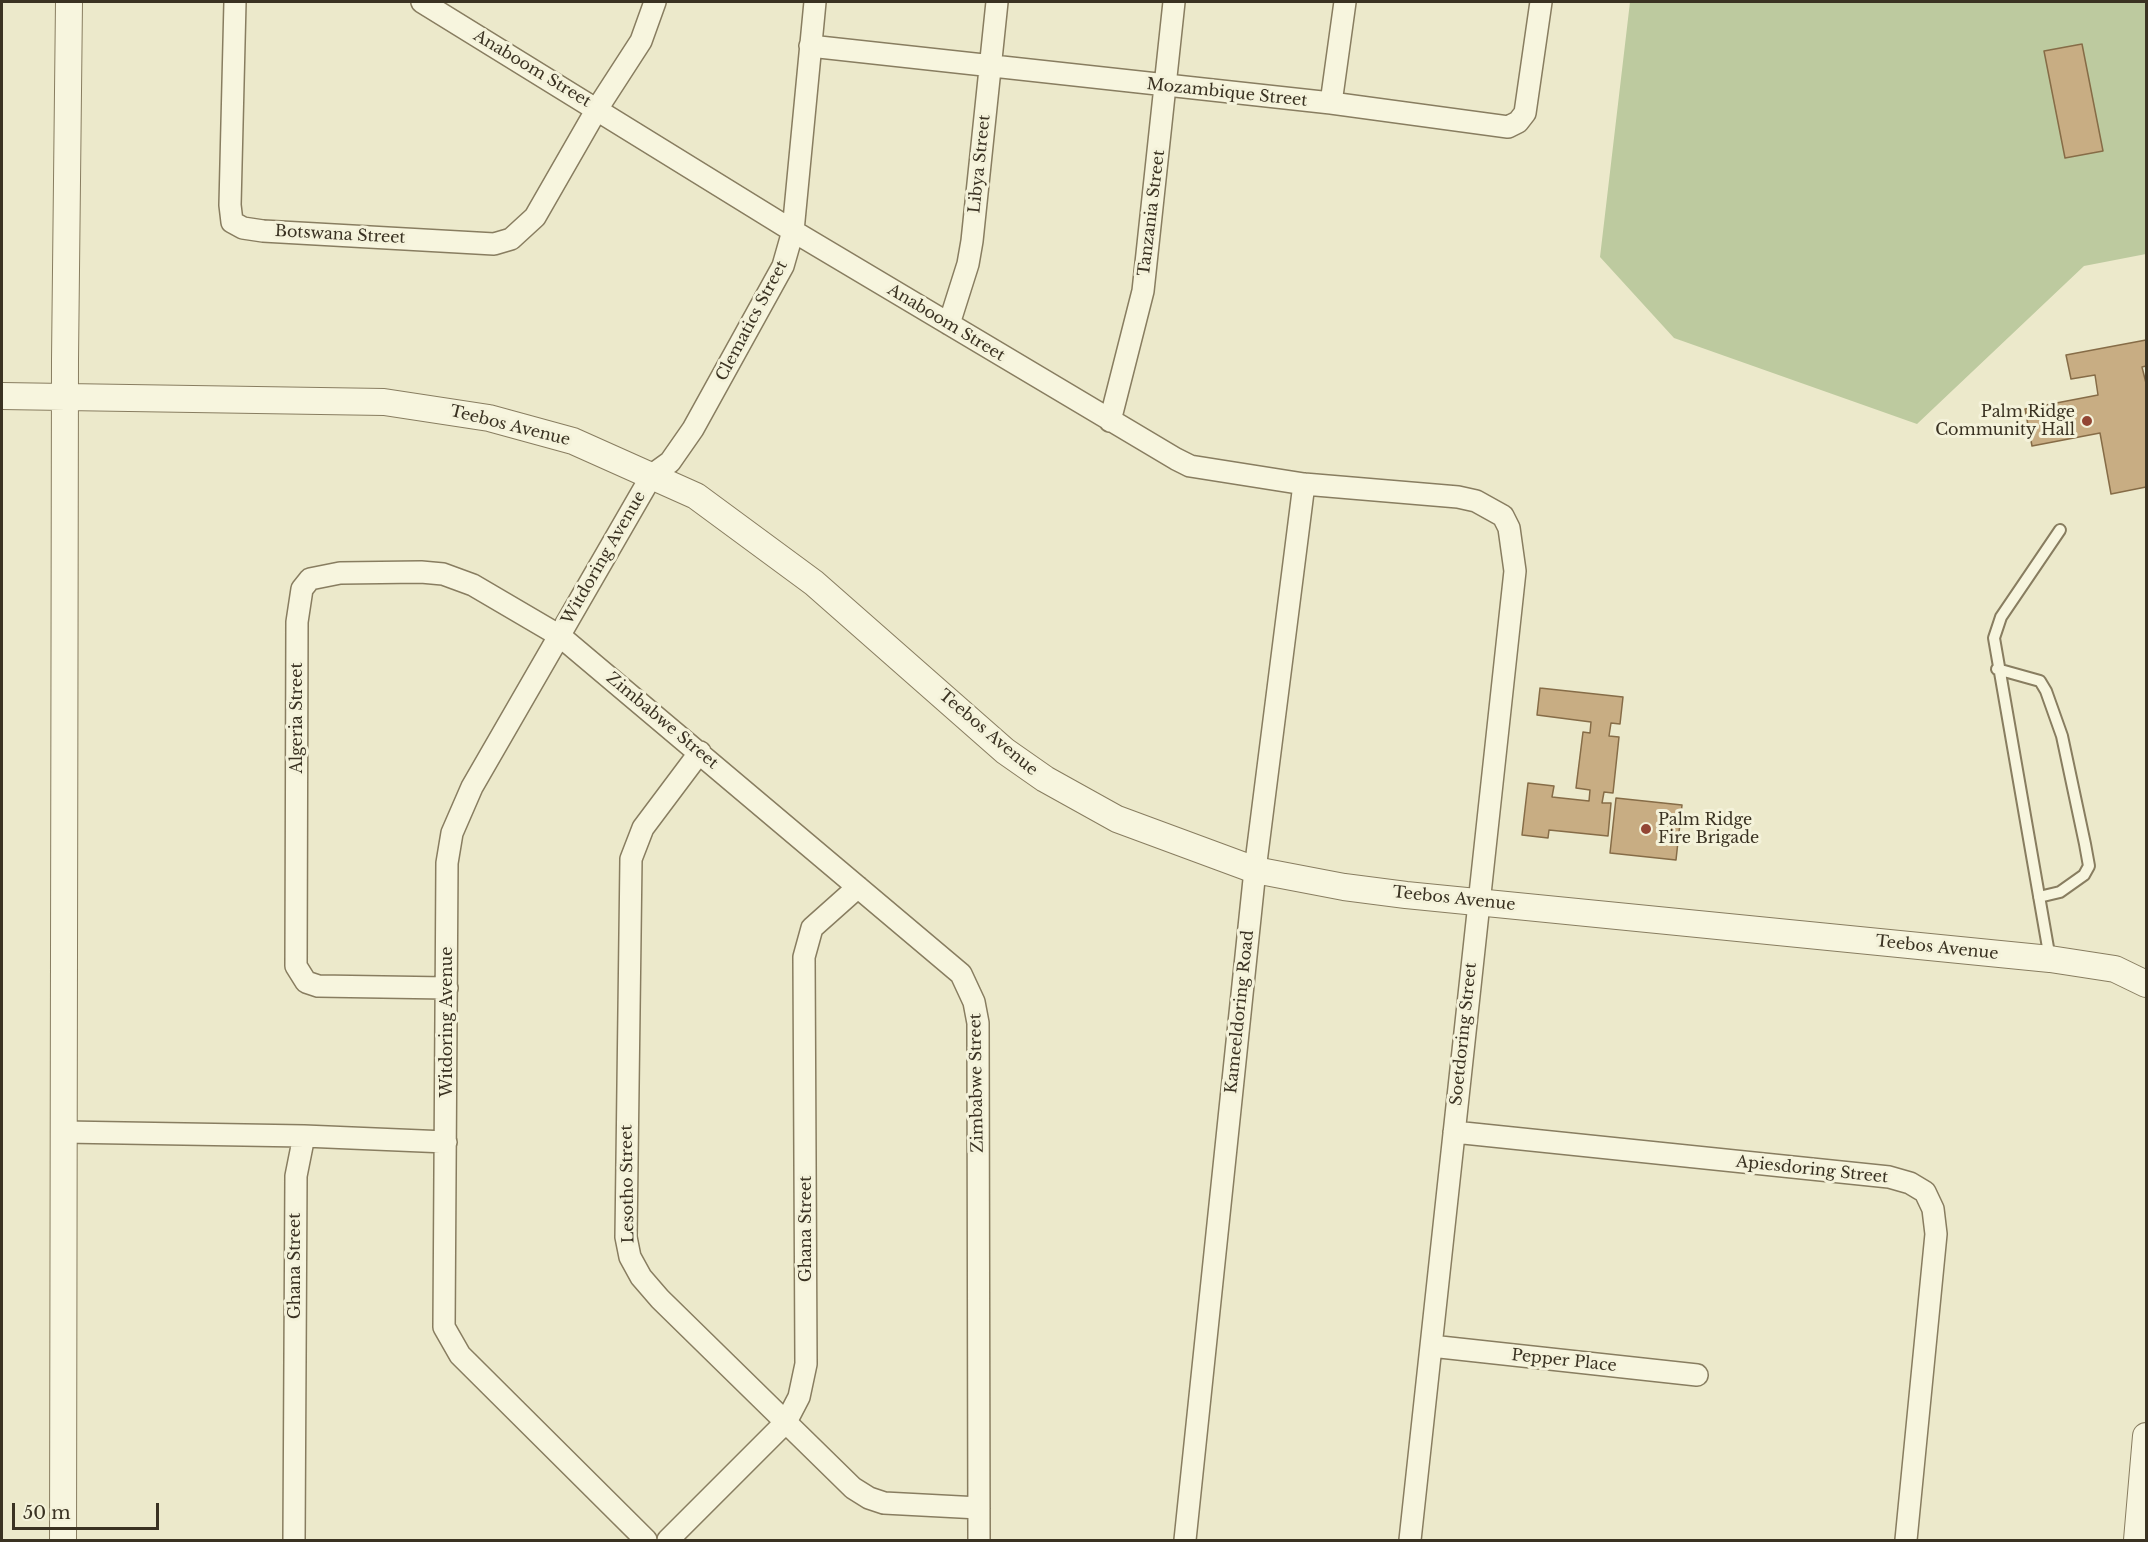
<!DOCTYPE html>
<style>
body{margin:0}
#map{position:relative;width:2148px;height:1542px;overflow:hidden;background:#ece9cb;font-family:"Libre Baskerville",serif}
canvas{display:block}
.frame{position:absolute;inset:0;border:3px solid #3a3222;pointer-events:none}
.scale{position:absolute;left:12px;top:1503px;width:147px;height:27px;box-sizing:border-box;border:3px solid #3a3222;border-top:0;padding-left:8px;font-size:18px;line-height:21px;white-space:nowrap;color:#3a3222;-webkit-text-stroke:4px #f4f2da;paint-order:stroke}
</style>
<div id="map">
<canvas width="2148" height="1542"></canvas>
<div class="frame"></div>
<div class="scale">50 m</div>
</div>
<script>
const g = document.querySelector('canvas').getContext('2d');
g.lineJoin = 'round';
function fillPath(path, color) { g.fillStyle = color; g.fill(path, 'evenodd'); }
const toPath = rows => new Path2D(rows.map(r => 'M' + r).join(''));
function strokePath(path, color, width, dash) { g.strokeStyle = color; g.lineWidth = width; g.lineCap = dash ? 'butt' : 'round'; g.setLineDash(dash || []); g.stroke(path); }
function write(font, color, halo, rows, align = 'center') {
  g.font = font + ' "Libre Baskerville",serif'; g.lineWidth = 6; g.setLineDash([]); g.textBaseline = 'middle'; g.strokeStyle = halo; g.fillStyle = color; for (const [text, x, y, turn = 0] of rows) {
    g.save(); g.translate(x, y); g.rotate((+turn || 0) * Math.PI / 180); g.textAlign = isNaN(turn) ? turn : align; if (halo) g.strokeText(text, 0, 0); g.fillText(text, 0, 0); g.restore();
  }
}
const green = toPath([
 [1630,2,2146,2,2146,254,2084,266,1917,424,1674,338,1600,257]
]);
const building = toPath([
 [2082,44,2103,151,2065,158,2044,51,2082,44],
 [2146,340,2146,366,2142,367,2146,383,2146,487,2111,494,2100,433,2032,446,2025,409,2098,395,2095,375,2071,379,2066,355,2146,340],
 [1540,688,1623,697,1620,724,1611,723,1609,736,1619,737,1613,793,1604,792,1602,803,1611,803,1608,836,1549,830,1548,838,1522,835,1528,783,1554,786,1552,797,1589,801,1590,790,1576,788,1583,732,1590,733,1591,722,1537,715,1540,688],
 [1616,798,1682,805,1676,860,1610,853,1616,798]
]);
const service = toPath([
 [1997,669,2040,681,2046,691,2062,736,2085,844,2089,866,2084,875,2060,892,2039,897],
 [2050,959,1994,638,2001,617,2060,530]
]);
const minor = toPath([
 [235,2,230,205,232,222,243,228,263,231,494,244,511,239,535,217,597,109,641,41,655,2],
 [422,2,793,231,1176,459,1190,466,1304,484,1458,497,1476,501,1503,516,1509,528,1515,571,1410,1540],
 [810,46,1331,103,1508,127,1518,122,1525,113,1541,2],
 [1331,103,1345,2],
 [949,324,968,264,972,241,997,2],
 [1110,421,1143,291,1174,2],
 [700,752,643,828,631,859,626,1237,630,1257,641,1277,660,1299,853,1488,869,1498,884,1503,979,1508],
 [447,988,318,986,306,982,296,966,297,622,302,589,310,579,340,573,421,572,443,574,473,585,560,636,961,974,974,1002,978,1023,979,1540],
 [64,1132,304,1136],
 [1454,1132,1889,1177,1910,1183,1925,1192,1933,1209,1936,1234,1906,1540],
 [1431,1346,1697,1375],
 [294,1540,296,1176,304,1136,446,1142],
 [646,1540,460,1355,444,1327,447,863,452,833,472,787,652,475,670,462,693,429,783,266,793,231,815,2],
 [668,1540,786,1422,799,1397,806,1364,804,957,812,928,858,887],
 [1185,1540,1255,870,1304,484]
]);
const tertiary = toPath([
 [2,396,384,402,489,418,573,441,696,496,814,583,1005,751,1045,779,1117,819,1255,870,1344,887,1406,895,2050,959,2115,969,2146,984],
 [63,1540,65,359,69,2],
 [2137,1540,2146,1436]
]);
const markers = [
 [2087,421,6,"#934634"],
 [1646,829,6,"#934634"]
];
const streetNames = [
 ["Anaboom Street",532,69,31],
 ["Mozambique Street",1227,93,6],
 ["Libya Street",980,164,-84],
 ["Tanzania Street",1152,213,-83],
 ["Botswana Street",340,235,3],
 ["Clematics Street",752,321,-62],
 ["Anaboom Street",946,323,31],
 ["Teebos Avenue",510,426,14],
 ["Witdoring Avenue",604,558,-60],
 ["Algeria Street",297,718,-90],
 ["Zimbabwe Street",662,721,40],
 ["Teebos Avenue",988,733,40],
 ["Teebos Avenue",1454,899,6],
 ["Teebos Avenue",1937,948,6],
 ["Kameeldoring Road",1240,1012,-84],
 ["Witdoring Avenue",447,1022,-90],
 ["Soetdoring Street",1464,1034,-84],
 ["Zimbabwe Street",977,1083,-91],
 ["Apiesdoring Street",1812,1170,6],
 ["Lesotho Street",628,1184,-91],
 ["Ghana Street",806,1229,-90],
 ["Ghana Street",295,1266,-90],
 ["Pepper Place",1564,1361,6]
];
const poiNames = [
 ["Palm Ridge",2075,412],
 ["Community Hall",2075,430],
 ["Palm Ridge",1658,820,"left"],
 ["Fire Brigade",1658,838,"left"]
];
fillPath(green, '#bdca9f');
fillPath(building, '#c8ad83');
strokePath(building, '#866c47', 1.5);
strokePath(service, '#887d60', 14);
strokePath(minor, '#887d60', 24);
strokePath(tertiary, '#887d60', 28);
strokePath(service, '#f7f5de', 10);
strokePath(minor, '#f7f5de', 21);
strokePath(tertiary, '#f7f5de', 26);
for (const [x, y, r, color] of markers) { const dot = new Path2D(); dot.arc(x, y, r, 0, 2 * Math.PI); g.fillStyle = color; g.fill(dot); strokePath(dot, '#f4f2da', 2); }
write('16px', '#3a3222', '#f4f2da', streetNames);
write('16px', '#3a3222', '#f4f2da', poiNames, 'right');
</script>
